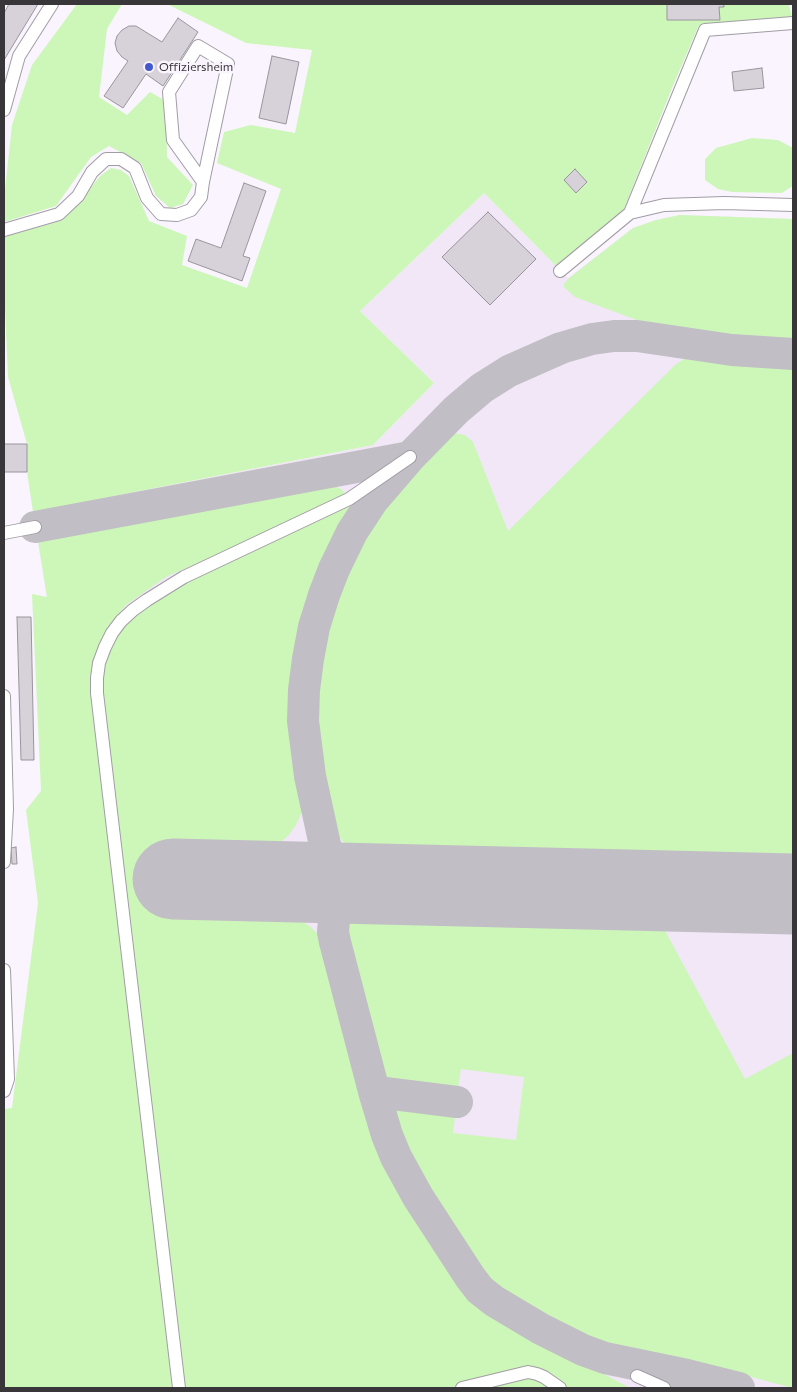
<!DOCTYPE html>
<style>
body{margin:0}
#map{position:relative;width:797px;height:1392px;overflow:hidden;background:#f9f4fd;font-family:Commissioner,sans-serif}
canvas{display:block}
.frame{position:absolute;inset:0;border:5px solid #39363a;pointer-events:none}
</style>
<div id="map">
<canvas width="797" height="1392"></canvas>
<div class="frame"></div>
</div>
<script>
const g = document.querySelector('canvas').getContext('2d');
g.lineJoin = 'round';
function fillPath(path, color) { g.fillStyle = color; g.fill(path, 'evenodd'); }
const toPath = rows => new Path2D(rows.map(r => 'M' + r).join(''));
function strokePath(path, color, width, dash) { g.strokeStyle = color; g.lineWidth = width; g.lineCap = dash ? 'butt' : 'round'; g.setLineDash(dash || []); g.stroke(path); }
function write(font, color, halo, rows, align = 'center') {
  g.font = font + ' Commissioner,sans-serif'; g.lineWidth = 5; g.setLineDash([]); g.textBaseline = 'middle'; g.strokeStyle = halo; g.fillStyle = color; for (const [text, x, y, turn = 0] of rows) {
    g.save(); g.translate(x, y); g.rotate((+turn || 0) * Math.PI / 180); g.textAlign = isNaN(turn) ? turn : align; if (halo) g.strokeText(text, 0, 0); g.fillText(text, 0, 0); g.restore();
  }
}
const built = toPath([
 [484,193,568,278,633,228,656,220,680,215,793,219,793,1388,174,1388,33,512,373,445,434,383,360,311]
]);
const green = toPath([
 [77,4,122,4,107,29,99,97,127,115,150,92,166,101,167,157,193,185,183,204,170,208,156,196,141,163,109,146,91,157,56,206,4,222,4,199,12,125,32,65],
 [167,4,789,4,792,18,699,25,672,88,622,214,559,269,484,193,360,311,434,383,373,445,33,512,27,472,27,444,8,377,4,284,4,237,63,220,82,199,100,176,111,168,121,170,129,176,149,221,187,236,182,265,247,288,281,189,217,163,224,132,251,125,295,133,312,50,246,43],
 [752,138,778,140,793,148,793,186,782,193,732,192,718,189,705,180,705,159,716,148],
 [680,215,793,219,793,342,777,342,733,339,642,322,575,297,564,287,564,284,568,279,633,228,656,220],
 [694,358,775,366,793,366,793,861,358,851,346,845,334,831,328,810,320,772,315,726,315,685,321,642,332,604,357,547,383,507,416,469,442,441,453,433,465,435,473,442,508,531,675,365,684,359],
 [323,485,331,485,341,489,347,495,319,509,166,577,126,605,108,626,90,676,174,1388,4,1388,4,1109,12,1108,38,903,26,810,41,791,32,594,47,597,38,540],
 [350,502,351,509,349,517,330,554,314,592,303,630,297,660,294,696,294,731,295,750,302,791,303,802,301,814,296,825,288,836,277,845,269,848,168,847,166,912,276,914,300,920,311,927,320,937,325,949,363,1097,387,1162,431,1238,461,1283,474,1297,487,1309,506,1322,630,1388,564,1388,547,1376,478,1380,452,1388,333,1388,330,1387,314,1388,183,1388,99,682,111,642,127,620,181,584],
 [356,916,661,923,745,1079,793,1053,793,1388,698,1363,649,1356,607,1347,576,1334,511,1299,487,1280,420,1180,391,1112,393,1107,397,1104,456,1109,453,1133,516,1140,524,1077,461,1069,457,1094,408,1090,396,1087,382,1081,345,940,346,933,350,923],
 [534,1377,554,1388,483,1388,511,1382]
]);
const taxiway = toPath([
 [35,527,410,457],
 [376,884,357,880,348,876,338,868,330,858,325,845,310,776,303,721,304,690,308,659,314,627,324,595,334,569,352,532,373,500,410,457,456,410,482,388,509,371,561,348,592,339,614,336,637,336,732,350,793,354],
 [376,884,354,888,346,893,340,898,334,920,333,932,335,942,375,1095,387,1135,396,1157,418,1197,470,1277,480,1290,494,1301,541,1329,583,1350,605,1358,687,1375,739,1388],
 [375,1095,385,1093,457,1102]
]);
const runway = toPath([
 [173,879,793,894]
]);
const building = toPath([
 [9,4,38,4,4,60,4,13,9,4],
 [667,4,724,4,724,7,719,7,720,20,667,20,667,4],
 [178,18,198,32,163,86,146,74,123,108,104,96,128,61,122,57,117,51,115,43,117,36,122,30,129,26,136,26,162,42,178,18],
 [272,56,299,62,286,124,259,118,272,56],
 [762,68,764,88,734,91,732,72,762,68],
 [575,169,587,182,576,193,564,180,575,169],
 [244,183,266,191,243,256,250,258,242,281,188,261,196,239,221,248,244,183],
 [488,212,536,259,490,305,442,257,488,212],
 [4,444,27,444,27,472,4,472,4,444],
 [17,617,31,617,34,760,21,760,17,617],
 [16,847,17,864,12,864,11,848,16,847]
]);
const minor = toPath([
 [4,110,19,56,52,4],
 [630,213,705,30,793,23],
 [4,230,59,214,78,196,92,172,106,159,121,159,135,168,147,198,161,214,177,215,191,210,201,197,203,182,228,64,198,46,169,92,173,140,203,182],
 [560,271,630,213,664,205,724,203,793,205],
 [4,533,35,527],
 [4,696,7,809,4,862],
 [4,970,8,1079,4,1091],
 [637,1376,664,1388],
 [179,1388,97,693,97,678,99,663,105,647,112,633,121,621,133,610,147,600,184,577,349,499,410,457],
 [462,1388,528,1372,537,1374,544,1377,560,1388]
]);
const markers = [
 [149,67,5,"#435ace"]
];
const poiNames = [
 ["Offiziersheim",159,67]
];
fillPath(built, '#f1e7f7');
fillPath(green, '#cdf7b9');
strokePath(taxiway, '#c2bec5', 32);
strokePath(runway, '#c2bec5', 81);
fillPath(building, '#d7d1da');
strokePath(building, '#9a959d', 1);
strokePath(minor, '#a29ca5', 14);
strokePath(minor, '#fff', 12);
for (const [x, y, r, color] of markers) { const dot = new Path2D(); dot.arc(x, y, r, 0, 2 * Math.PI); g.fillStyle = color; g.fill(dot); strokePath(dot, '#f9f4fd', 2); }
write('12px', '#39363a', '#f9f4fd', poiNames, 'left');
</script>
